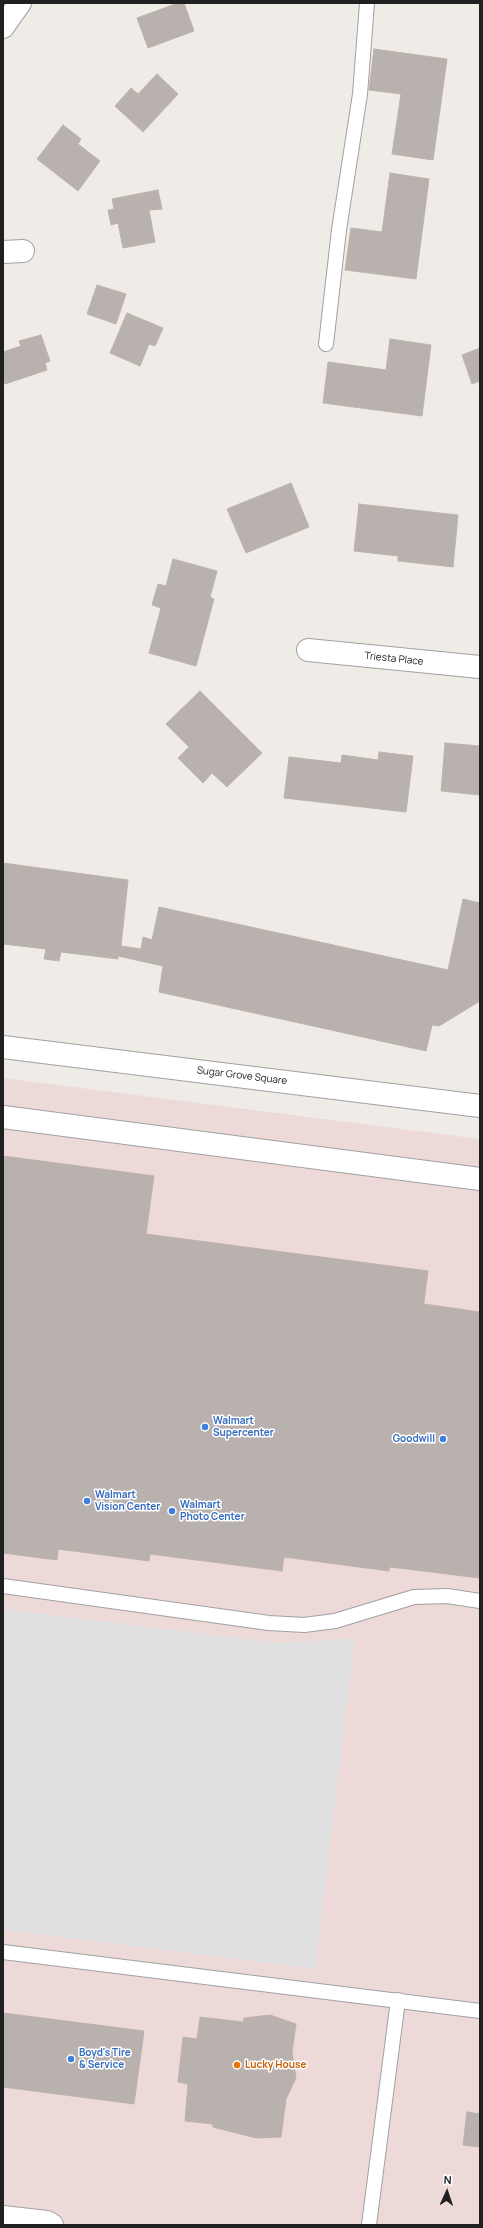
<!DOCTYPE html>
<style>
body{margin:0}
#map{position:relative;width:483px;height:2228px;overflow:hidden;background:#efece7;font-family:Manrope,sans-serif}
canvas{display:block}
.frame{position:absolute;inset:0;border:4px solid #202020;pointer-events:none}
.north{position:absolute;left:427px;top:2172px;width:40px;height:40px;-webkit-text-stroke:3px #fff;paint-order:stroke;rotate:3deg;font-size:11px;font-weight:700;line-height:16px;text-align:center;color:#202020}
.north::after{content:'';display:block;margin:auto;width:14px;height:18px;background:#202020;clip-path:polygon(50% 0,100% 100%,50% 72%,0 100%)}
</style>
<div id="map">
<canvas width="483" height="2228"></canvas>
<div class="frame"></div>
<div class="north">N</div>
</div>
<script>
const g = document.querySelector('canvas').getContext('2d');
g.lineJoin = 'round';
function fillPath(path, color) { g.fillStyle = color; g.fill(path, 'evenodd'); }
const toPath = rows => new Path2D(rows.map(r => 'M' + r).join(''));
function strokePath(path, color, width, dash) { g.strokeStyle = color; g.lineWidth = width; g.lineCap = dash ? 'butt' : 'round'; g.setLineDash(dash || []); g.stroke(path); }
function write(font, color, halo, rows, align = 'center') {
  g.font = font + ' Manrope,sans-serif'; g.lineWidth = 3; g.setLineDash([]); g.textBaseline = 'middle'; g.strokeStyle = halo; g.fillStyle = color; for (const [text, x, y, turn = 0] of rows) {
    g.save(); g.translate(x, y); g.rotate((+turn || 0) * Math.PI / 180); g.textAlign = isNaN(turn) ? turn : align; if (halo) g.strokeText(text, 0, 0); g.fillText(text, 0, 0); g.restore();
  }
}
const commercial = toPath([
 [3,1078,480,1139,480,2225,3,2225]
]);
const parking = toPath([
 [3,1609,281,1643,355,1638,315,1969,3,1930]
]);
const building = toPath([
 [178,3,184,3,194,31,148,48,137,18,178,3],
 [374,49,447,59,433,160,392,154,401,94,369,90,374,49],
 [157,74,178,94,143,132,115,106,131,88,138,94,157,74],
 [63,125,81,139,78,144,100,161,78,191,37,159,63,125],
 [390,173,429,179,416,279,345,270,351,228,382,232,390,173],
 [158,190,162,209,149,210,155,242,123,248,118,223,111,225,108,210,114,209,112,199,158,190],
 [97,285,126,294,116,324,87,314,97,285],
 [127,313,163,328,155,346,149,344,140,366,110,353,127,313],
 [41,335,50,361,45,363,47,370,5,384,3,377,3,352,21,346,19,341,41,335],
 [390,339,431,345,422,416,323,403,328,362,386,370,390,339],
 [480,348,480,381,472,384,462,355,480,348],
 [291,483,309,527,246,553,227,509,291,483],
 [359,504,458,515,453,567,398,561,398,556,354,551,359,504],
 [173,559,217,571,210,597,214,599,196,666,149,653,161,608,152,605,158,584,166,586,173,559],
 [200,691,262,753,227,787,212,773,203,783,178,758,189,747,166,724,200,691],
 [445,743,480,746,480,795,441,791,445,743],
 [379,752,413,756,406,812,284,798,289,757,341,763,342,755,378,760,379,752],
 [3,863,128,880,121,946,141,949,143,937,152,940,159,907,448,970,463,899,480,903,480,1001,439,1026,432,1025,426,1051,159,992,163,966,118,956,118,959,61,952,59,961,44,959,46,949,3,944,3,863],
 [3,1156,154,1176,146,1234,428,1271,389,1571,284,1557,282,1571,150,1554,149,1561,58,1549,57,1560,3,1553,3,1156],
 [424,1304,480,1312,480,1578,390,1567,424,1304],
 [3,2013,144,2031,134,2104,3,2087,3,2013],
 [270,2015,296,2024,292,2052,296,2078,286,2099,281,2137,256,2138,213,2127,213,2124,185,2121,188,2084,178,2082,183,2037,197,2039,200,2017,243,2022,244,2018,270,2015],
 [467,2112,480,2114,480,2147,463,2145,467,2112]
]);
const service = toPath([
 [326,344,339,230,360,94,367,3],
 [3,1586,269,1623,304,1625,335,1621,414,1597,447,1596,480,1601],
 [3,1952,480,2011],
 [369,2225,398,2000]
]);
const minor = toPath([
 [3,27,20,3],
 [3,252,23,251],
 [308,650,480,667],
 [3,1047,480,1106],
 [3,1117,480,1179]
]);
const tertiary = toPath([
 [3,2217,47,2222,52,2225]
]);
const markers = [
 [205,1427,4,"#3f7fe0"],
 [443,1439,4,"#3f7fe0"],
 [87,1501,4,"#3f7fe0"],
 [172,1511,4,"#3f7fe0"],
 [71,2059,4,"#3f7fe0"],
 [237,2065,4,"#e8710a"]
];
const streetNames = [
 ["Triesta Place",394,659,6],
 ["Sugar Grove Square",242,1076,7]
];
const shopNames = [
 ["Walmart",213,1421],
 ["Supercenter",213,1433],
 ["Goodwill",435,1439,"right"],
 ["Walmart",95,1495],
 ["Vision Center",95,1507],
 ["Walmart",180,1505],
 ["Photo Center",180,1517],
 ["Boyd's Tire",79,2053],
 ["& Service",79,2065]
];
const foodNames = [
 ["Lucky House",245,2065]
];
fillPath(commercial, '#eed9d9');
fillPath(parking, '#e0e0e0');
fillPath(building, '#b8b1ad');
strokePath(building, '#bfb2ab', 1);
strokePath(service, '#a1a1a1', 16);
strokePath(minor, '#a1a1a1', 24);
strokePath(tertiary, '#a1a1a1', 24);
strokePath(service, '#fff', 14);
strokePath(minor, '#fff', 22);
strokePath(tertiary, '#fff', 22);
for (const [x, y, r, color] of markers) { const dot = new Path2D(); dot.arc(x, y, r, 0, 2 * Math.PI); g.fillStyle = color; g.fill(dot); strokePath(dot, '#fff', 1.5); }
write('10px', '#202020', '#fff', streetNames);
write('bold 10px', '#366cbe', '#fff', shopNames, 'left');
write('bold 10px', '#c56008', '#fff', foodNames, 'left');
</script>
